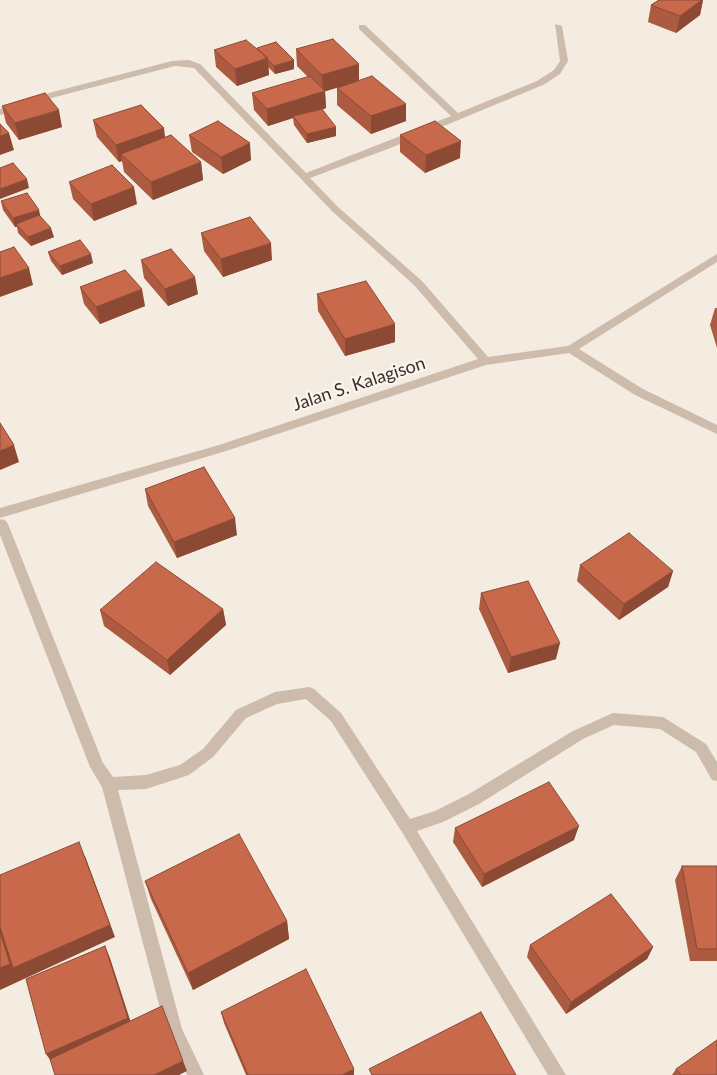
<!DOCTYPE html>
<style>
body{margin:0}
canvas{display:block;background:#f4ebe1}
</style>
<canvas width="717" height="1075"></canvas>
<script>
const g = document.querySelector('canvas').getContext('2d');
g.lineJoin = 'round';
const toPath = rows => new Path2D(rows.map(r => 'M' + r).join(''));
function fillPath(path, color) { g.fillStyle = color; g.fill(path, 'evenodd'); }
function strokePath(path, color, width, dash) { g.strokeStyle = color; g.lineWidth = width; g.lineCap = dash ? 'butt' : 'round'; g.setLineDash(dash || []); g.stroke(path); }
function write(font, color, halo, rows, align = 'center') {
  g.font = font + ' Lato,sans-serif'; g.lineWidth = 4.5; g.setLineDash([]); g.textBaseline = 'middle'; g.strokeStyle = halo; g.fillStyle = color; for (const [text, x, y, turn = 0] of rows) {
    g.save(); g.translate(x, y); g.rotate((+turn || 0) * Math.PI / 180); g.textAlign = isNaN(turn) ? turn : align; if (halo) g.strokeText(text, 0, 0); g.fillText(text, 0, 0); g.restore();
  }
}
const minor = toPath([
 [555,24,562,26,568,61,560,74,543,85,393,147,310,178,338,207,422,281,488,357,568,346,717,254,717,262,579,349,643,389,717,425,717,434,635,395,569,353,486,365,226,451,0,518,0,508,219,445,478,359,414,285,332,211,194,68,175,66,55,97,0,115,0,109,49,93,172,61,189,60,200,64,306,173,451,116,359,29,359,25,365,25,458,113,537,81,554,70,560,61,555,24],
 [2,519,6,521,8,524,103,763,113,777,146,775,180,765,203,749,236,710,275,692,309,687,314,689,341,713,410,819,435,811,469,794,573,731,613,713,663,717,706,744,717,762,717,781,712,780,696,752,660,729,614,725,583,739,479,804,443,822,417,831,566,1075,548,1075,402,832,331,721,306,699,277,704,246,718,213,757,189,775,146,789,118,790,182,1029,204,1075,187,1075,166,1031,102,787,90,767,0,535,0,520,2,519]
]);
const wall = toPath([
 [659,0,703,0,700,15,676,33,648,22,651,5],
 [257,48,294,69,275,74,268,67,269,75,237,86,216,67,214,50,258,50],
 [296,49,359,80,406,121,371,134,337,105,337,88,349,84,325,91,326,108,322,110,336,136,307,143,294,125,293,118,268,126,254,110,252,93,308,77,297,66],
 [2,106,62,127,19,140,6,123],
 [93,120,165,137,201,162,203,180,153,200,124,172,122,161,119,162,97,137],
 [189,135,251,160,223,174,192,152],
 [400,135,460,158,425,173,400,152],
 [69,182,137,204,94,221,73,199],
 [1,201,40,216,54,237,31,246,18,233,17,227,15,227,3,210],
 [201,233,272,260,223,277,204,251],
 [48,252,93,263,62,275,51,261],
 [141,260,198,294,168,306,144,278],
 [80,287,145,306,100,324,84,304],
 [317,294,395,342,345,356,318,311],
 [715,308,717,308,717,348,710,325],
 [145,489,237,535,177,558,148,506],
 [580,565,673,571,668,587,619,620,577,581],
 [481,593,556,659,508,673,479,609],
 [223,609,226,625,170,675,104,626,100,610],
 [455,828,574,840,482,887,453,842],
 [682,866,717,866,717,961,690,961,675,880],
 [145,881,287,921,289,939,193,990,151,899],
 [530,945,653,947,647,959,566,1014,527,957],
 [221,1012,354,1069,354,1075,246,1075,224,1023],
 [676,1069,717,1075,672,1075]
]);
const shadedWall = toPath([
 [702,0,703,0,700,15,676,33,680,16],
 [268,58,269,75,237,86,235,69],
 [294,60,294,69,275,74,274,66],
 [359,64,359,81,323,92,322,75],
 [325,91,326,108,295,118,293,116,293,118,268,126,267,109],
 [406,104,406,121,371,134,371,116],
 [59,110,62,127,19,140,15,123],
 [336,127,336,136,307,143,307,134],
 [164,128,166,146,121,154,122,161,119,162,116,145],
 [9,133,14,150,0,155,0,136],
 [461,141,460,158,425,173,426,155],
 [250,143,251,160,223,174,221,157],
 [201,162,203,180,153,200,151,182],
 [27,179,29,188,0,199,0,189],
 [134,187,137,204,94,221,91,204],
 [39,210,41,219,16,224,17,227,15,227,13,218],
 [51,228,54,237,31,246,28,237],
 [271,243,272,260,223,277,221,259],
 [91,254,93,263,62,275,60,266],
 [29,268,33,285,0,297,0,278],
 [195,277,198,294,168,306,165,289],
 [142,289,145,306,100,324,96,307],
 [395,324,395,342,345,356,345,339],
 [14,445,19,462,0,470,0,451],
 [235,518,237,535,177,558,174,542],
 [673,571,668,587,619,620,624,604],
 [223,609,226,625,170,675,167,660],
 [560,643,556,659,508,673,511,657],
 [579,826,574,840,482,887,484,874],
 [85,856,115,937,0,990,0,917],
 [287,921,289,939,193,990,188,973],
 [105,946,110,958,133,1029,53,1064,46,1054],
 [653,947,647,959,566,1014,571,1002],
 [183,1061,187,1071,179,1075,154,1075],
 [354,1069,354,1075,342,1075]
]);
const building = toPath([
 [659,0,702,0,680,16,651,5,659,0],
 [333,39,359,64,322,75,296,49,333,39],
 [246,40,268,58,235,69,214,50,246,40],
 [276,42,294,60,274,66,257,48,276,42],
 [310,76,325,91,267,109,252,93,310,76],
 [372,76,406,104,371,116,337,88,372,76],
 [45,93,59,110,15,123,2,106,45,93],
 [141,105,164,128,116,145,93,120,141,105],
 [322,109,336,127,307,134,293,116,322,109],
 [218,121,250,143,221,157,189,135,218,121],
 [435,121,461,141,426,155,400,135,435,121],
 [0,124,9,133,0,136,0,124],
 [171,135,201,162,151,182,121,154,171,135],
 [13,163,27,179,0,189,0,168,13,163],
 [112,165,134,187,91,204,69,182,112,165],
 [27,193,39,210,13,218,1,201,27,193],
 [39,215,51,228,28,237,16,224,39,215],
 [250,217,271,243,221,259,201,233,250,217],
 [80,240,91,254,60,266,48,252,80,240],
 [14,247,29,268,0,278,0,252,14,247],
 [171,249,195,277,165,289,141,260,171,249],
 [125,270,142,289,96,307,80,287,125,270],
 [366,281,395,324,345,339,317,294,366,281],
 [0,423,14,445,0,451,0,423],
 [204,467,235,518,174,542,145,489,204,467],
 [629,533,673,571,624,604,580,565,629,533],
 [156,562,223,609,167,660,100,610,156,562],
 [528,581,560,643,511,657,481,593,528,581],
 [549,782,579,826,484,874,455,828,549,782],
 [239,834,287,921,188,973,145,881,239,834],
 [79,842,110,925,13,968,0,927,0,875,79,842],
 [682,866,717,866,717,949,697,949,682,866],
 [611,894,653,947,571,1002,530,945,611,894],
 [0,932,10,964,0,968,0,932],
 [105,946,128,1018,46,1054,26,979,105,946],
 [306,969,354,1069,342,1075,248,1075,221,1012,306,969],
 [162,1006,183,1061,154,1075,55,1075,50,1059,162,1006],
 [481,1012,516,1075,372,1075,369,1069,481,1012],
 [717,1040,717,1075,681,1075,676,1069,717,1040]
]);
const streetNames = [
 ["Jalan S. Kalagison",359,384,-18]
];
fillPath(minor, '#cdbbac');
fillPath(wall, '#ac5a40');
fillPath(shadedWall, '#8c4a34');
fillPath(building, '#c8694b');
strokePath(building, '#8c4a34', 1);
write('18px', '#3b302b', '#fbf5ee', streetNames);
</script>
